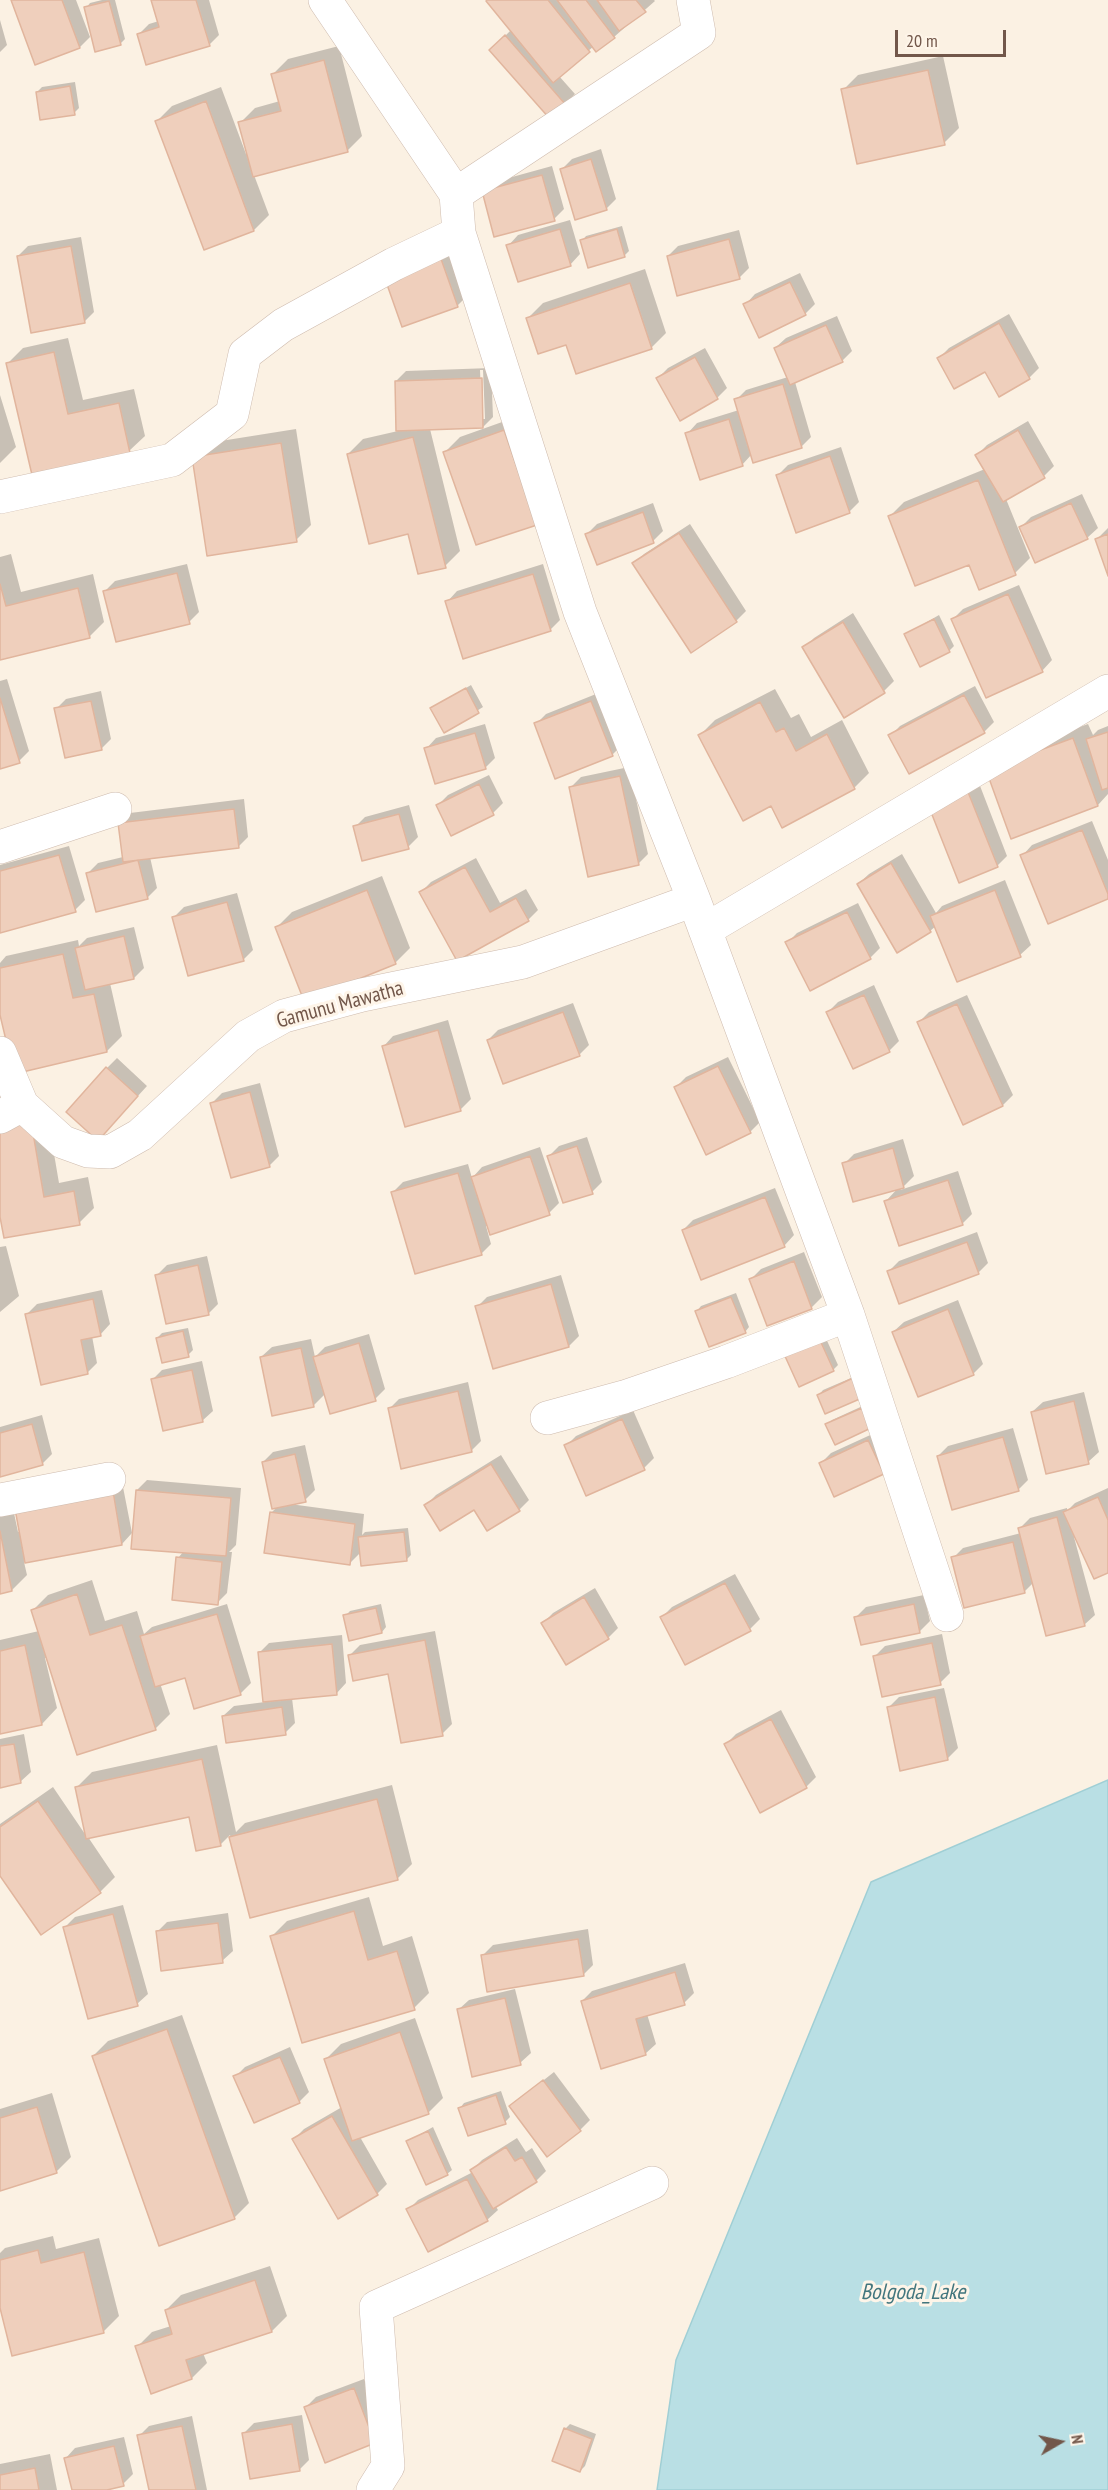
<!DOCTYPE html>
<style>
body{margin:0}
#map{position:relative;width:1108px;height:2490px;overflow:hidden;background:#fbf1e3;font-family:"PT Sans Narrow",sans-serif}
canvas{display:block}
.north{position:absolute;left:1030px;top:2412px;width:60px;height:60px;-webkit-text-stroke:4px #fef5e9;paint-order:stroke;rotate:81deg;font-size:16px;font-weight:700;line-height:24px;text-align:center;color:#72574a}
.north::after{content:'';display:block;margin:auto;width:21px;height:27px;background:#72574a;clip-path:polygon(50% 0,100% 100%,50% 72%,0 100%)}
.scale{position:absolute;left:895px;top:30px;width:111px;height:27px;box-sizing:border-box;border:3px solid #72574a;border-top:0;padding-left:8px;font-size:18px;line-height:21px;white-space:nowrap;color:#72574a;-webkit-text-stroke:4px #fef5e9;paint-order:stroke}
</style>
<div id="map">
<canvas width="1108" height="2490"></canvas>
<div class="north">N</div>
<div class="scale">20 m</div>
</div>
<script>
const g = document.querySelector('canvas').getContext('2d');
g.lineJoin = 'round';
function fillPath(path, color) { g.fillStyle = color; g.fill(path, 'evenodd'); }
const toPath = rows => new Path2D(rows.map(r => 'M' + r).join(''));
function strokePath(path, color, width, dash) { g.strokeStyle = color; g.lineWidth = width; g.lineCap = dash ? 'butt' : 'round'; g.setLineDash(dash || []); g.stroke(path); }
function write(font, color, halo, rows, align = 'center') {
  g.font = font + ' "PT Sans Narrow",sans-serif'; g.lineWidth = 6; g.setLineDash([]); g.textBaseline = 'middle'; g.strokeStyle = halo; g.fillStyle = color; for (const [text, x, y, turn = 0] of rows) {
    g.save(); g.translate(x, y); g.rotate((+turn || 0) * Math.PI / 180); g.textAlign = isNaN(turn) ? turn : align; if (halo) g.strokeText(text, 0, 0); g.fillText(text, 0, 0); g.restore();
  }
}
const water = toPath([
 [1108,1780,1108,2490,657,2490,676,2360,871,1882,1108,1780]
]);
const shadow = toPath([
 [13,0,76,0,90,37,80,47],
 [102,0,115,0,125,39,120,44,86,8,90,3],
 [153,0,209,0,219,35,209,45,139,34,149,24,159,21],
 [489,0,654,0,655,1,614,37,594,46,559,76,575,94,565,104,501,40,511,30],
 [0,20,7,45,0,52],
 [339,46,362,136,347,151,254,175,269,215,254,230,157,121,172,106,221,87,246,154,248,154,240,123,255,108,280,101,273,74,288,59],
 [943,56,959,128,944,143,843,90,858,75],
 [75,82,79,108,74,113,37,92,42,87],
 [601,149,616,199,606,209,562,169,572,159],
 [552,166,564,209,554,219,495,235,494,182],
 [570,220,580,254,570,265,508,246,518,235],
 [622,226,629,251,625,255,582,241,586,236],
 [739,230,749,268,739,278,668,256,678,246],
 [81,237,94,312,84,322,18,256,28,246],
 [451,246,468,295,458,305,403,325,385,276],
 [645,269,666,333,651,348,567,343,528,318,543,303],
 [800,273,815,304,805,314,745,305,755,294],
 [1009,314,1039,368,1029,378,939,358,949,348],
 [837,316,852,351,842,361,795,382,811,437,801,447,752,454,742,465,687,434,697,423,739,410,736,400,746,390,788,377,775,348,786,338],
 [68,338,83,400,134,389,145,436,129,451,33,473,8,363,23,348],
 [705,348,727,388,717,398,658,378,668,368],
 [491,368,493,417,483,427,430,429,460,551,445,566,410,533,348,454,363,439,398,431,396,381,406,371],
 [480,370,483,370,485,419,482,419],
 [0,395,16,447,0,463],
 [519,416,551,508,445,452,460,437],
 [1028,421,1054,466,1044,476,1006,499,1030,558,1015,573,970,563,889,517,904,502,985,469,977,455,987,445],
 [296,429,311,525,296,540,193,458,208,443],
 [841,447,859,502,849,512,778,475,788,465],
 [1082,494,1098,528,1087,538,1036,561,1021,527,1031,517],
 [653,503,663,531,653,541,587,534,597,524],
 [690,524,746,611,736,621,634,564,644,554],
 [1108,528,1108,571,1096,540],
 [11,554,21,592,93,574,104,622,89,637,0,659,0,557],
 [187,564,199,612,189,622,105,591,115,581],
 [543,564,560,620,550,630,447,602,457,591],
 [1019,585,1052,660,1042,671,953,619,963,609],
 [853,613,894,681,884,691,804,648,814,638],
 [939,615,954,646,949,651,906,634],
 [7,679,29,751,19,761,0,767,0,681],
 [471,685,483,707,445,731,432,708],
 [975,686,994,722,984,732,890,736,900,726],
 [775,689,791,718,799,714,811,737,842,720,869,773,854,788,783,826,771,804,700,735,715,720],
 [101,691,111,739,101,749,56,709,66,699],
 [601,692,622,745,612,755,536,724,546,714],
 [485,724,495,758,485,768,426,749,436,738],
 [1088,724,1093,735,1098,730,1108,726,1108,794,1098,805,1012,837,1003,755],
 [629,767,648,854,638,864,571,787,581,777],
 [489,775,503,803,493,813,438,805,448,795],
 [977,778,1007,856,997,866,929,803],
 [244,799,248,837,238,847,150,857,157,888,147,898,88,873,98,863,123,857,120,823,130,813],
 [409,805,418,837,408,847,355,827,365,817],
 [1092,821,1108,860,1108,898,1022,856,1032,845],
 [69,846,85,900,75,910,0,932,0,865],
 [902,854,936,913,942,906,1005,880,1031,945,1020,955,957,980,936,926,930,931,858,884,869,874],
 [476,858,500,903,526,889,538,910,528,920,458,959,421,892,431,882],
 [382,876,410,948,395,963,277,927,292,912],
 [237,893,253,950,243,960,174,917,184,907],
 [858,903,880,948,870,958,787,943,797,933],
 [134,927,144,968,134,978,110,983,122,1036,107,1051,0,1008,0,963,6,956,78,940,79,946,87,938],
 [874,985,899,1041,889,1051,828,1012,838,1002],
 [967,995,1013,1095,1003,1105,964,1123,919,1022,929,1012],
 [573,1003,589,1045,579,1055,488,1040,498,1030],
 [448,1020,471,1099,460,1110,383,1047,393,1036],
 [728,1057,760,1122,750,1132,676,1087,686,1077],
 [117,1058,147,1086,108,1129,107,1068],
 [260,1083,279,1156,269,1166,212,1103,222,1093],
 [46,1107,59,1183,88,1177,94,1208,79,1223,0,1209],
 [587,1137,602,1182,592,1192,549,1156,559,1146],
 [903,1139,914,1176,900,1190,958,1171,972,1214,962,1224,886,1201,899,1187,844,1164,854,1154],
 [540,1147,559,1203,549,1213,486,1226,491,1244,481,1254,393,1192,403,1182,468,1164,472,1178,482,1167],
 [775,1188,794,1235,784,1246,683,1230,693,1220],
 [977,1232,988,1263,978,1273,889,1271,899,1261],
 [6,1246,19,1296,0,1312,0,1247],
 [804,1252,822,1297,812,1307,768,1324,751,1279,761,1269],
 [207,1256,218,1304,208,1314,157,1275,167,1265],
 [561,1275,579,1336,569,1346,477,1307,487,1297],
 [102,1290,110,1324,100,1335,92,1336,97,1363,87,1373,27,1314,37,1304],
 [736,1293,749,1327,745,1332,697,1311,701,1306],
 [958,1300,983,1364,973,1374,893,1332,904,1322],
 [188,1328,193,1350,188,1355,157,1338,162,1333],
 [369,1334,385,1389,375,1399,325,1394,313,1406,261,1357,272,1347,311,1339,315,1357,325,1347],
 [824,1334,838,1365,833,1370,800,1385],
 [202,1361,213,1411,202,1421,152,1380,162,1370],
 [858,1375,866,1392,819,1395,823,1390],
 [468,1382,481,1441,471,1451,389,1409,399,1399],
 [1084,1392,1099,1452,1088,1462,1032,1412,1043,1402],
 [867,1404,875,1422,827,1425,832,1420],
 [633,1410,654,1458,644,1468,566,1446,576,1436],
 [42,1415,52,1454,42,1464,0,1476,0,1427],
 [1013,1428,1028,1480,1018,1490,938,1456,948,1446],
 [879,1431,883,1473,821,1463,831,1453],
 [305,1445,315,1490,305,1500,290,1504,364,1514,362,1535,365,1532,408,1528,411,1555,406,1560,361,1552,350,1563,271,1513,278,1506,263,1462,273,1452],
 [501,1455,529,1500,519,1510,426,1505,436,1495],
 [147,1480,241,1488,236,1545,229,1552,232,1552,227,1593,217,1603,178,1558,184,1551,137,1490],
 [122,1482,132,1533,122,1544,24,1562,27,1575,12,1590,0,1593,0,1502,11,1499,18,1532],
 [1108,1488,1108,1571,1074,1537,1095,1615,1084,1625,1034,1582,1025,1591,953,1558,963,1548,1021,1533,1020,1528,1030,1518,1067,1508,1067,1511,1075,1503],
 [735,1574,760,1619,750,1629,662,1617,672,1607],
 [92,1580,105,1621,137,1611,144,1634,152,1627,227,1604,251,1683,241,1693,195,1707,186,1676,160,1683,170,1714,155,1729,48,1657,45,1658,57,1708,42,1724,0,1732,0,1640,39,1631,33,1610,48,1595],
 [595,1588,618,1628,608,1638,543,1623,553,1613],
 [924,1595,930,1621,919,1632,856,1617,866,1607],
 [381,1604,386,1627,382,1632,345,1616,350,1611],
 [435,1631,452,1724,442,1734,389,1673,350,1655,360,1645],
 [942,1634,950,1673,940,1683,875,1656,885,1646],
 [342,1635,346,1683,336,1694,292,1698,295,1723,285,1733,223,1716,234,1706,265,1702,259,1653,269,1643],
 [944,1688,958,1748,948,1758,889,1707,899,1697],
 [781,1710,816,1777,806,1787,726,1744,736,1734],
 [24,1734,31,1772,20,1782,0,1786,0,1739],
 [217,1745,236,1832,245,1823,392,1785,412,1864,397,1879,251,1916,230,1835,220,1845,190,1815,88,1837,115,1877,100,1892,0,1873,0,1824,53,1787,87,1837,77,1787,92,1772],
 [369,1897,383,1946,412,1936,429,1993,414,2008,272,1936,287,1921],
 [123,1905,148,1994,137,2004,65,1927,75,1917],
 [228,1913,233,1951,222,1961,157,1932,167,1922],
 [588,1929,593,1965,583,1975,483,1955,493,1945],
 [685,1963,694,1993,684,2003,647,2014,656,2044,645,2054,582,2001,592,1991],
 [515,1989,531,2053,520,2063,458,2010,469,2000],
 [182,2015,249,2203,234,2218,93,2056,108,2041],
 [415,2018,443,2098,428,2113,360,2137,387,2184,377,2194,294,2139,304,2129,342,2107,326,2059,341,2044],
 [290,2047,309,2092,299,2102,235,2077,245,2067],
 [554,2072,590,2120,580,2130,511,2106],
 [501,2091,510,2117,505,2122,460,2108,464,2103],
 [52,2093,71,2157,56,2172,0,2189,0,2109],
 [433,2127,452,2170,447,2174,408,2141],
 [517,2138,526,2152,532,2148,546,2171,536,2181,495,2205,498,2210,487,2220,429,2250,408,2210,418,2200,473,2172,472,2170,482,2160],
 [53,2236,56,2249,99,2238,119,2316,104,2331,13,2354,0,2302,0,2253,5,2248],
 [270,2266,287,2316,272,2331,203,2353,207,2363,192,2378,137,2347,152,2332,171,2326,166,2310,181,2295],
 [364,2379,385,2431,306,2407,316,2397],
 [302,2415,309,2460,299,2470,244,2433,254,2423],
 [192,2416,207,2490,151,2490,139,2436,149,2426],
 [570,2424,596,2434,585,2466,580,2471,565,2429],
 [124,2437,133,2474,123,2484,101,2490,73,2490,65,2459,75,2448],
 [50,2454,57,2490,0,2490,0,2464]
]);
const building = toPath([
 [11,0,62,0,80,48,35,65,11,0],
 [151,0,196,0,210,46,146,65,137,34,159,27,151,0],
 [487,0,548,0,590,52,553,83,486,1,487,0],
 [557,0,586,0,615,38,596,52,557,0],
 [597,0,636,0,646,12,619,31,597,0],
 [109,1,121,45,95,52,84,7,109,1],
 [505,35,566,105,550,119,489,50,505,35],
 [324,60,348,152,253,177,238,122,281,111,271,74,324,60],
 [928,70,945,145,857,164,841,89,928,70],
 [70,86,75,115,40,120,36,92,70,86],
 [206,101,254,231,204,250,155,121,206,101],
 [591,159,607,210,575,220,560,169,591,159],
 [542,175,555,221,494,237,482,191,542,175],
 [560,229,571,266,518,282,506,245,560,229],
 [617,229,625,257,588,268,580,240,617,229],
 [729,239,740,279,677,296,667,256,729,239],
 [71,246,85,323,31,333,17,256,71,246],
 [440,256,458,307,402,327,384,276,440,256],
 [790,282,806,315,759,338,743,304,790,282],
 [630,283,652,349,576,374,566,345,538,354,526,318,630,283],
 [999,323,1030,379,999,397,985,372,954,389,937,358,999,323],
 [826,325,843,362,790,385,774,348,826,325],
 [54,352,68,414,119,403,130,453,32,475,6,363,54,352],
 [695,357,718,399,680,421,656,378,695,357],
 [482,378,483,428,396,431,395,381,482,378],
 [783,384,802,448,753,463,734,399,783,384],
 [729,419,743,466,700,480,685,433,729,419],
 [504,430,537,525,476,545,443,452,504,430],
 [1018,430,1045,478,1003,502,975,455,1018,430],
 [413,437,446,568,418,574,408,534,369,544,347,454,413,437],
 [281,443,297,542,207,556,192,457,281,443],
 [830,456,850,513,796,533,776,475,830,456],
 [978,480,1016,575,979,590,969,565,915,586,888,516,978,480],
 [1071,503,1088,539,1035,563,1019,527,1071,503],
 [643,512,654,543,597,565,585,534,643,512],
 [679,533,737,622,691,653,632,563,679,533],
 [1108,534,1108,576,1095,539,1108,534],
 [177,573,190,624,116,642,103,591,177,573],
 [533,574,551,631,463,659,445,601,533,574],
 [0,584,6,606,78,588,90,638,0,660,0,584],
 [1008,594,1043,672,986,698,951,619,1008,594],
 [934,619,950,652,920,667,904,634,934,619],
 [843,622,885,693,844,718,802,647,843,622],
 [466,688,479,713,444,733,430,708,466,688],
 [964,695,985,733,909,774,888,735,964,695],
 [0,698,20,763,0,769,0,698],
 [91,701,102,750,65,758,54,708,91,701],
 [591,701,613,756,555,779,534,723,591,701],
 [760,702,776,732,784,728,796,751,827,734,855,789,782,828,771,806,743,821,698,735,760,702],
 [1108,732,1108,788,1102,790,1086,739,1108,732],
 [475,733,486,769,435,784,424,748,475,733],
 [1073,738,1098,806,1011,839,986,770,1073,738],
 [620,776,639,865,588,877,569,787,620,776],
 [479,784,494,815,451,836,436,805,479,784],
 [966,787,998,867,959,883,927,802,966,787],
 [234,809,239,848,123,862,118,823,234,809],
 [399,814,409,849,362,861,353,826,399,814],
 [1082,830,1108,894,1108,899,1048,924,1020,855,1082,830],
 [59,855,76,912,0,933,0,871,59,855],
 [138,860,148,899,96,912,86,873,138,860],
 [891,863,931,932,897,953,857,884,891,863],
 [465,867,490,912,516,898,529,921,457,961,419,892,465,867],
 [367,890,396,964,304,1001,275,927,367,890],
 [995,890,1021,957,957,982,930,916,995,890],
 [227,902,244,961,188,976,172,917,227,902],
 [847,912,871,959,810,991,785,942,847,912],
 [124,936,134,979,85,990,75,948,124,936],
 [63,954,73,998,94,994,107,1052,14,1074,0,1015,0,968,63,954],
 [864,995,890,1052,853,1069,826,1012,864,995],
 [957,1004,1003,1106,963,1125,917,1022,957,1004],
 [563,1012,580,1056,503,1084,487,1040,563,1012],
 [438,1030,461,1111,405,1127,382,1046,438,1030],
 [718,1066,751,1133,706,1155,674,1087,718,1066],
 [106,1067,138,1096,98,1141,66,1112,106,1067],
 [250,1092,270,1167,231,1178,210,1103,250,1092],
 [31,1121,44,1197,74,1191,80,1225,4,1238,0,1217,0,1127,31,1121],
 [577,1146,593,1194,563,1203,547,1156,577,1146],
 [893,1148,904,1188,853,1202,842,1163,893,1148],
 [530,1156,550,1215,490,1235,471,1177,530,1156],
 [458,1173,482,1255,415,1274,391,1192,458,1173],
 [948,1180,963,1225,899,1246,884,1201,948,1180],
 [765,1197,785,1247,701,1280,682,1230,765,1197],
 [967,1242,979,1274,899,1304,887,1271,967,1242],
 [794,1261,812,1309,767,1326,749,1279,794,1261],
 [198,1265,209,1315,166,1324,155,1275,198,1265],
 [551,1284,569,1347,493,1369,475,1306,551,1284],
 [731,1297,746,1333,709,1347,695,1311,731,1297],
 [93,1299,101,1336,81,1340,88,1374,41,1385,25,1314,93,1299],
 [948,1309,974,1375,918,1397,892,1332,948,1309],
 [183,1331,189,1357,162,1363,156,1338,183,1331],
 [819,1338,834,1371,799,1387,784,1354,819,1338],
 [359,1343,376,1401,330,1414,313,1357,359,1343],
 [301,1348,314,1407,272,1416,260,1357,301,1348],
 [192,1370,203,1422,163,1431,151,1379,192,1370],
 [853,1378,862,1398,825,1414,817,1395,853,1378],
 [458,1391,472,1452,401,1469,388,1408,458,1391],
 [1074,1401,1089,1464,1046,1474,1031,1412,1074,1401],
 [862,1408,871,1428,835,1445,825,1424,862,1408],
 [622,1419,645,1470,586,1496,564,1445,622,1419],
 [32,1424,43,1465,0,1477,0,1433,32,1424],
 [1003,1437,1019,1491,952,1510,937,1456,1003,1437],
 [868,1440,884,1474,834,1497,819,1463,868,1440],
 [295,1454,306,1502,272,1509,262,1462,295,1454],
 [491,1464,520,1511,487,1531,474,1510,440,1531,424,1505,491,1464],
 [136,1490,231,1498,226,1556,131,1549,136,1490],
 [113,1491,122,1545,25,1563,15,1509,113,1491],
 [1098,1497,1108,1520,1108,1573,1094,1579,1063,1512,1098,1497],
 [270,1512,355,1524,350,1565,264,1553,270,1512],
 [1057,1517,1085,1626,1046,1636,1018,1528,1057,1517],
 [0,1531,12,1591,0,1594,0,1531],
 [404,1532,407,1561,361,1566,358,1537,404,1532],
 [1013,1542,1025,1593,964,1608,951,1557,1013,1542],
 [176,1557,222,1562,218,1605,172,1600,176,1557],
 [725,1583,751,1631,685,1665,660,1617,725,1583],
 [77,1594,90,1635,122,1625,156,1730,77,1755,31,1610,77,1594],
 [584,1597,609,1639,566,1665,541,1623,584,1597],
 [914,1604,920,1633,861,1645,854,1617,914,1604],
 [376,1608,382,1633,349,1641,343,1615,376,1608],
 [217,1614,241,1695,194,1709,185,1678,155,1687,140,1636,217,1614],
 [425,1640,443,1736,401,1743,388,1674,353,1681,348,1655,425,1640],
 [932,1643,941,1685,882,1697,873,1656,932,1643],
 [332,1644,337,1695,263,1702,258,1652,332,1644],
 [25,1645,42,1725,0,1734,0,1651,25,1645],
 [935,1697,948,1760,900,1771,887,1707,935,1697],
 [282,1707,286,1735,226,1743,222,1716,282,1707],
 [771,1719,807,1788,760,1813,724,1744,771,1719],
 [14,1744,21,1783,0,1788,0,1746,14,1744],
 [202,1759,221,1846,196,1851,189,1817,86,1839,75,1787,202,1759],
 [377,1799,398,1880,250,1918,229,1837,377,1799],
 [38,1801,101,1893,41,1935,0,1876,0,1827,38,1801],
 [354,1911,368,1960,397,1951,415,2010,302,2043,270,1936,354,1911],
 [113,1914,138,2006,88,2019,63,1927,113,1914],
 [218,1923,223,1963,161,1971,156,1931,218,1923],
 [578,1939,584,1976,487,1992,481,1955,578,1939],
 [675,1972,685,2005,636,2019,646,2055,601,2069,581,2001,675,1972],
 [505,1998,521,2065,472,2077,457,2009,505,1998],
 [167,2029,235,2219,159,2246,92,2056,167,2029],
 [400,2032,429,2114,352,2141,324,2059,400,2032],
 [280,2057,300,2103,254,2123,233,2076,280,2057],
 [543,2080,581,2131,547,2157,509,2106,543,2080],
 [496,2095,506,2124,468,2136,458,2108,496,2095],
 [37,2107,57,2173,0,2191,0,2118,37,2107],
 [332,2116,378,2195,338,2219,292,2139,332,2116],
 [428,2131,448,2175,426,2185,406,2141,428,2131],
 [506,2147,515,2161,522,2157,537,2182,493,2209,470,2170,506,2147],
 [467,2179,488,2221,428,2252,406,2209,467,2179],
 [38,2250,41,2263,84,2252,104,2333,12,2356,0,2308,0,2260,38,2250],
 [255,2280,272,2332,186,2360,192,2379,151,2394,135,2346,172,2334,165,2310,255,2280],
 [354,2388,375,2443,325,2463,304,2407,354,2388],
 [292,2424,300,2471,250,2479,242,2433,292,2424],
 [182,2426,196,2490,149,2490,137,2435,182,2426],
 [564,2428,592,2439,580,2472,552,2461,564,2428],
 [114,2446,124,2486,107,2490,72,2490,64,2458,114,2446],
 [35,2468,39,2490,0,2490,0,2475,35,2468]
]);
const minor = toPath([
 [325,0,456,194,459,233,580,612,694,900,848,1315,947,1615],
 [456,194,699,33,693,0],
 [0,497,172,460,232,414,245,354,283,325,394,264,459,233],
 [0,847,115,809],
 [705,930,1108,691],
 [0,1053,22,1105],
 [0,1117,22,1105,63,1142,88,1151,110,1152,140,1135,248,1036,284,1016,362,995,523,962,694,900],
 [547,1418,624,1397,726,1362,848,1315],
 [0,1500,109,1479],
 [373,2490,388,2466,376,2307,652,2183]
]);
const streetNames = [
 ["Gamunu Mawatha",340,1005,-15]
];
const waterNames = [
 ["Bolgoda_Lake",913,2293]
];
fillPath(water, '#b9dfe4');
strokePath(water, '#a0cfd5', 1.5);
fillPath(shadow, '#0003');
fillPath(building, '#efcfbc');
strokePath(building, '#e1b59d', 1.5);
strokePath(minor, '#cebbae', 34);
strokePath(minor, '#fff', 33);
write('21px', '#72574a', '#fef5e9', streetNames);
write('italic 22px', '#42767e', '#fef5e9', waterNames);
</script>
